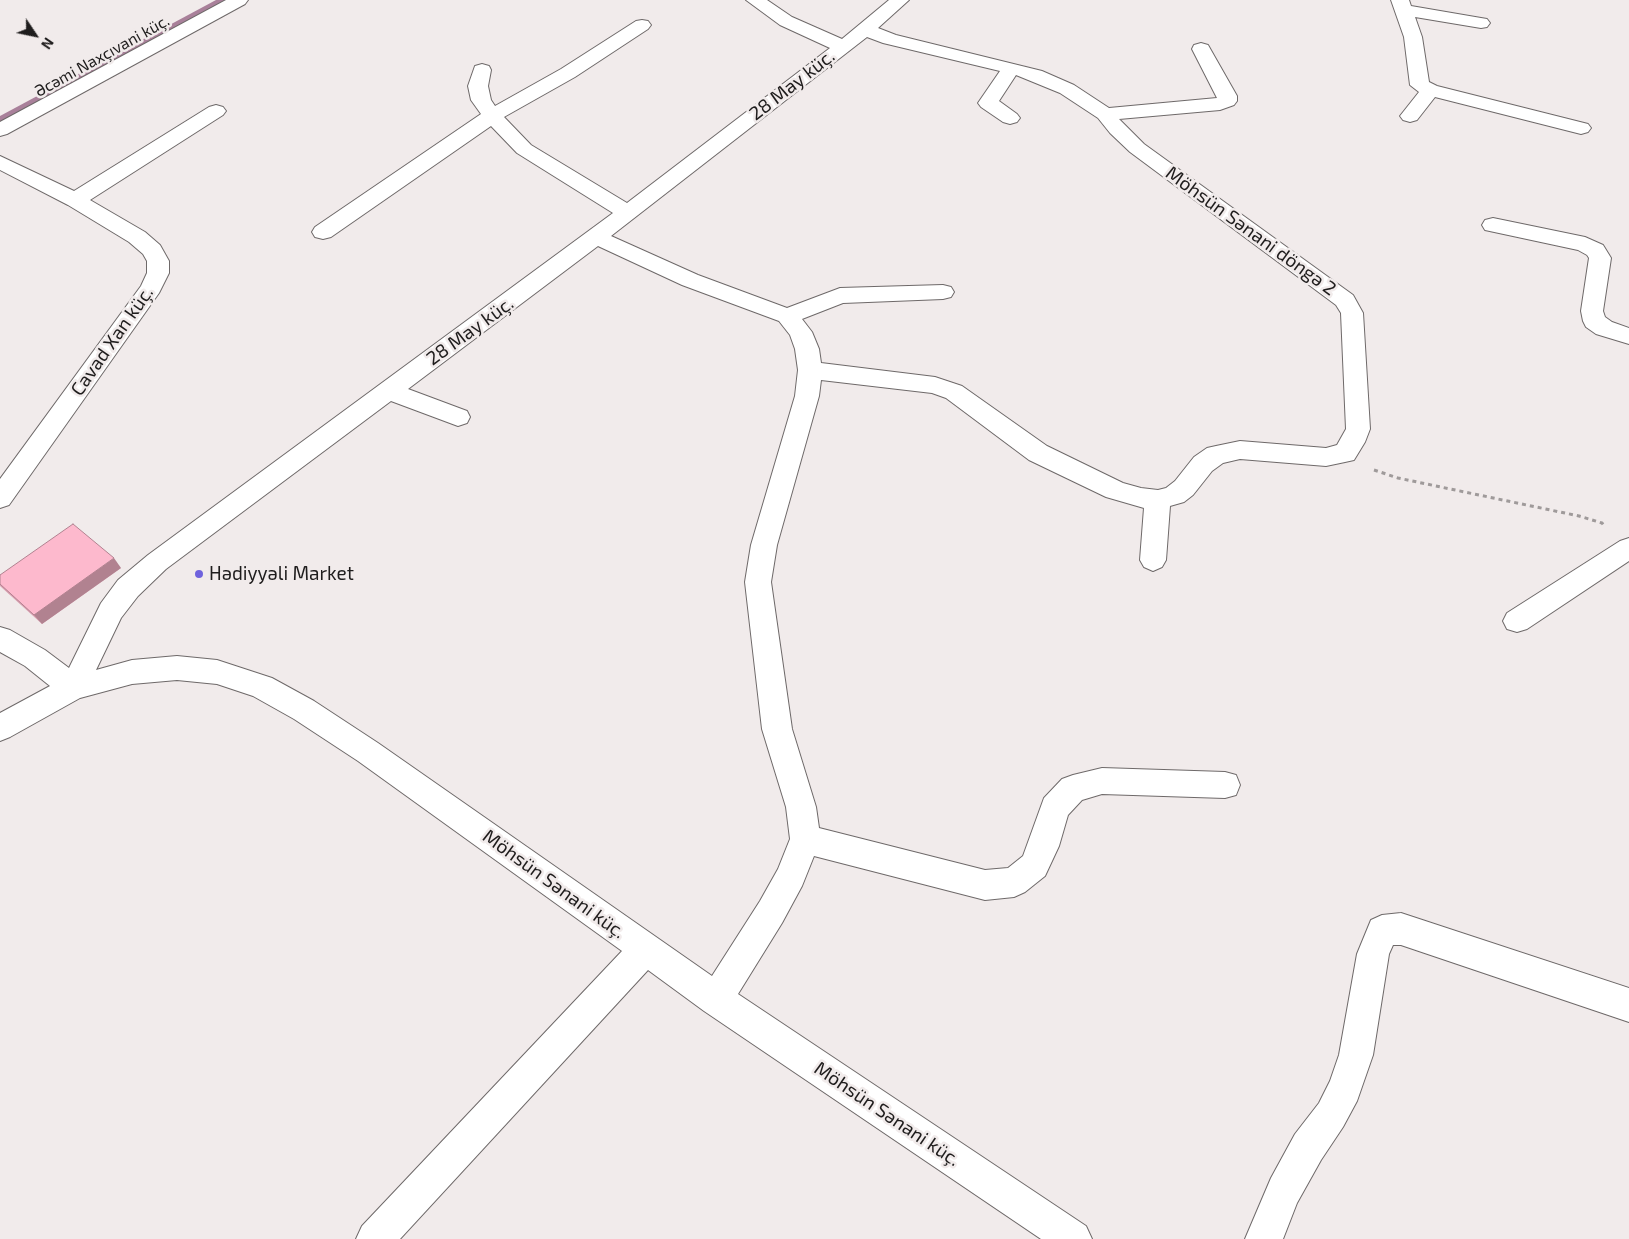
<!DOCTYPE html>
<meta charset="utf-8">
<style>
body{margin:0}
#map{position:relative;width:1629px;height:1239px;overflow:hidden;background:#f1ebeb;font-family:"Exo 2",sans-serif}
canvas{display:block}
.north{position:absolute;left:10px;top:10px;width:50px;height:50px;-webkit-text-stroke:4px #f1ebeb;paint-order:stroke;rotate:124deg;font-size:14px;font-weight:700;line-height:20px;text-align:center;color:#1f1d1d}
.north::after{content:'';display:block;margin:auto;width:18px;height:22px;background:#1f1d1d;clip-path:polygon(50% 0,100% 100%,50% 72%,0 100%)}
</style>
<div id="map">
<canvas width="1629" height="1239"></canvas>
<div class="north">N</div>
</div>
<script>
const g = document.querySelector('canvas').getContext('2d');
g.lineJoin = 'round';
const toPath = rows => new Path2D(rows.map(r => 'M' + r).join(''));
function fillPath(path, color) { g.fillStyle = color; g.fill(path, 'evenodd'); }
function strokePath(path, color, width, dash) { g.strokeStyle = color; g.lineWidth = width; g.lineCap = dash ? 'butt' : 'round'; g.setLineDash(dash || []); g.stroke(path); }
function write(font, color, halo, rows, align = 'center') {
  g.font = font + ' "Exo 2",sans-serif'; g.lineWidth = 5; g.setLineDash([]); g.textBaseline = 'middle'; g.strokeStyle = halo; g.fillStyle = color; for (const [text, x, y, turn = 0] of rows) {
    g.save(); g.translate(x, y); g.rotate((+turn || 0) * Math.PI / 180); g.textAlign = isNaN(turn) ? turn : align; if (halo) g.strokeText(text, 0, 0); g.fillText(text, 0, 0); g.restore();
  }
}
const stream = toPath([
 [216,0,226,0,0,123,0,116,216,0]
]);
const path = toPath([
 [1374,470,1398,478,1579,516,1602,523,1605,527]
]);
const minor = toPath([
 [226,0,248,0,245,4,7,134,0,136,0,122,226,0],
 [746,0,767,0,792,17,842,39,889,0,909,0,878,28,896,35,1042,71,1074,85,1109,108,1217,98,1192,49,1194,45,1201,43,1208,45,1237,96,1237,101,1234,105,1220,110,1119,119,1144,144,1353,295,1363,313,1370,429,1365,442,1354,460,1345,462,1326,466,1240,459,1223,463,1212,471,1193,495,1184,502,1170,506,1166,560,1162,567,1153,571,1144,567,1140,560,1144,508,1106,497,1029,460,946,398,932,393,821,380,819,396,777,545,771,582,792,729,816,807,819,828,985,870,1008,868,1023,856,1044,798,1062,779,1073,775,1102,768,1225,772,1236,775,1240,785,1236,795,1225,798,1102,794,1082,800,1068,815,1059,846,1045,876,1025,892,1014,897,985,900,814,856,802,886,782,923,738,994,1086,1226,1092,1239,1041,1239,704,1011,648,970,400,1239,356,1239,362,1226,622,951,358,761,294,719,253,696,217,684,177,680,132,684,80,698,10,737,0,741,0,713,50,686,25,666,0,652,0,627,10,630,45,650,69,668,101,603,118,580,148,555,613,213,517,153,491,126,331,237,323,239,315,237,312,232,315,227,481,114,471,100,468,86,475,66,482,64,489,66,491,70,488,86,491,100,495,106,561,69,636,21,642,20,648,21,651,25,648,29,575,77,504,117,531,145,627,203,830,48,780,25,746,0],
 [867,37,883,43,1000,71,978,103,981,107,1003,122,1010,124,1017,122,1020,118,1017,114,999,101,1016,75,1060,93,1098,118,1110,133,1130,152,1336,305,1341,313,1346,429,1337,445,1326,448,1240,441,1216,446,1207,448,1194,457,1175,481,1166,488,1158,490,1141,488,1123,483,1047,446,962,386,935,377,821,363,819,349,812,332,802,319,843,303,943,299,951,297,954,292,951,287,943,285,840,288,787,308,698,275,611,236,867,37],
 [598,246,682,285,779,321,790,335,795,349,798,370,795,396,751,545,745,582,762,729,786,807,790,839,778,869,760,901,712,976,378,743,314,701,272,678,217,660,177,656,132,660,96,670,121,618,138,596,166,569,391,401,458,426,467,423,470,417,467,411,408,389,598,246],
 [1391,0,1409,0,1411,6,1481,18,1487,19,1490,23,1487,27,1481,28,1415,17,1422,37,1429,82,1437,86,1588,124,1591,128,1588,132,1581,134,1435,97,1417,120,1410,122,1403,120,1400,116,1419,92,1410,85,1404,37,1391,0],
 [216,105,223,107,226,111,223,115,90,200,145,232,160,245,169,261,169,273,159,293,9,505,0,508,0,479,141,286,147,273,147,261,143,254,129,242,68,205,0,170,0,156,74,191,209,107,216,105],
 [1493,218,1585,237,1603,245,1611,258,1603,311,1605,317,1612,322,1629,328,1629,344,1596,334,1586,327,1583,321,1581,311,1589,258,1587,255,1578,250,1485,230,1482,225,1485,220,1493,218],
 [1629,538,1629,561,1527,629,1517,632,1507,629,1503,621,1507,613,1620,541,1629,538],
 [1401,913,1629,988,1629,1022,1401,945,1393,945,1389,954,1373,1055,1357,1101,1343,1127,1321,1160,1297,1203,1283,1239,1245,1239,1271,1178,1295,1134,1319,1103,1330,1081,1339,1055,1357,954,1371,920,1382,915,1401,913]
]);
const wall = toPath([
 [121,568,42,624,0,586,0,575]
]);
const shadedWall = toPath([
 [114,558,121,568,42,624,34,615]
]);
const building = toPath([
 [73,524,114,558,34,615,0,584,0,575,73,524]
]);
const markers = [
 [199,574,5,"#6f62dd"]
];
const farStreetnames = [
 ["Əcəmi Naxçıvani küç.",102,56,-29]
];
const streetNames = [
 ["28 May küç.",792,85,-38],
 ["Möhsün Sənani döngə 2",1251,231,36],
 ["28 May küç.",470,331,-36],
 ["Cavad Xan küç.",112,341,-55],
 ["Möhsün Sənani küç.",554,884,36],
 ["Möhsün Sənani küç.",887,1114,34]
];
const poiNames = [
 ["Hədiyyəli Market",209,574]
];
fillPath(stream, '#a9809a');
strokePath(minor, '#6e6969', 2);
strokePath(path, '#9f9a9a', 3, [4, 4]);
fillPath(minor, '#fff');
fillPath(wall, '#da9fb0');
fillPath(shadedWall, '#b18290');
fillPath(building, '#fdb9cd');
strokePath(building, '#b18290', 1);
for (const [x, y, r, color] of markers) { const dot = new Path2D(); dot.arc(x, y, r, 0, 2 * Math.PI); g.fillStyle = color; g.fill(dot); strokePath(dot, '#f1ebeb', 2); }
write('16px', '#1f1d1d', '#f1ebeb', farStreetnames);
write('19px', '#1f1d1d', '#f1ebeb', streetNames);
write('19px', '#1f1d1d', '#f1ebeb', poiNames, 'left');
</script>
